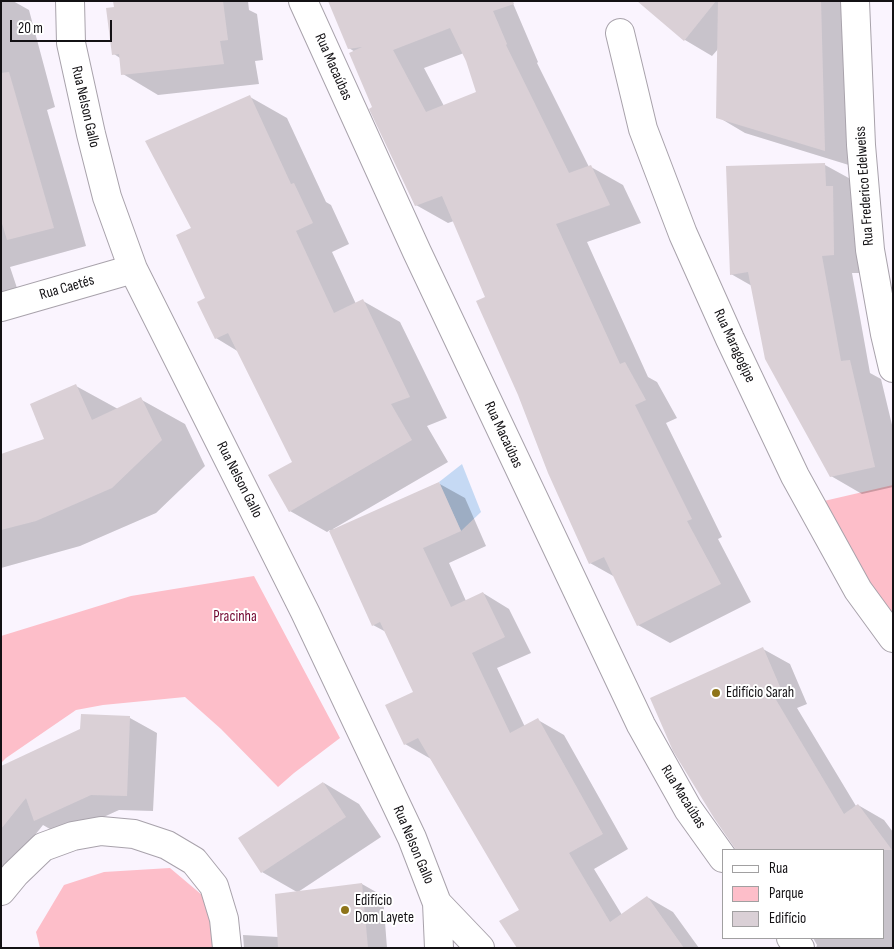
<!DOCTYPE html>
<meta charset="utf-8">
<style>
body{margin:0}
#map{position:relative;width:894px;height:949px;overflow:hidden;background:#faf4fe;font-family:"Sofia Sans Condensed",sans-serif}
canvas{display:block}
.frame{position:absolute;inset:0;border:2px solid #131114;pointer-events:none}
.legend{position:absolute;left:722px;top:849px;width:162px;height:90px;box-sizing:border-box;background:#fff;border:1px solid #a1a0a1;margin:0;padding:6px 9px;list-style:none;font-size:15px;color:#131114}
.legend li{display:flex;align-items:center;gap:10px;height:25px}
.legend b{width:25px;border:1px solid #a1a0a1}
.scale{position:absolute;left:10px;top:20px;width:102px;height:22px;box-sizing:border-box;border:2px solid #131114;border-top:0;padding-left:6px;font-size:15px;line-height:18px;white-space:nowrap;color:#131114;-webkit-text-stroke:4px #fff;paint-order:stroke}
</style>
<div id="map">
<canvas width="894" height="949"></canvas>
<div class="frame"></div>
<ul class="legend">
<li><b style="height:6px;background:#fff"></b>Rua</li>
<li><b style="height:14px;background:#fdbec9"></b>Parque</li>
<li><b style="height:14px;background:#dad0d6"></b>Edifício</li>
</ul>
<div class="scale">20 m</div>
</div>
<script>
const g = document.querySelector('canvas').getContext('2d');
g.lineJoin = 'round';
function fillPath(path, color) { g.fillStyle = color; g.fill(path, 'evenodd'); }
const toPath = rows => new Path2D(rows.map(r => 'M' + r).join(''));
function strokePath(path, color, width, dash) { g.strokeStyle = color; g.lineWidth = width; g.lineCap = dash ? 'butt' : 'round'; g.setLineDash(dash || []); g.stroke(path); }
function write(font, color, halo, rows, align = 'center') {
  g.font = font + ' "Sofia Sans Condensed",sans-serif'; g.lineWidth = 4; g.setLineDash([]); g.textBaseline = 'middle'; g.strokeStyle = halo; g.fillStyle = color; for (const [text, x, y, turn = 0] of rows) {
    g.save(); g.translate(x, y); g.rotate((+turn || 0) * Math.PI / 180); g.textAlign = isNaN(turn) ? turn : align; if (halo) g.strokeText(text, 0, 0); g.fillText(text, 0, 0); g.restore();
  }
}
const green = toPath([
 [893,485,893,620,889,617,824,501],
 [254,576,340,738,294,773,278,787,221,729,185,697,103,705,76,710,6,758,1,763,1,636,131,596],
 [170,868,202,895,213,921,214,948,40,948,36,932,64,885,104,872]
]);
const water = toPath([
 [462,464,481,512,461,531,439,482]
]);
const shadow = toPath([
 [1,1,13,1,29,10,55,107,47,110,86,246,10,267,17,288,1,293],
 [115,1,248,1,249,10,257,14,263,60,255,61,259,84,158,95,123,74,120,58,114,54,116,8],
 [512,1,538,62,537,63,589,167,591,167,623,185,641,223,587,242,648,377,657,382,677,418,666,423,722,537,718,539,751,602,670,643,638,625,615,577,590,563,486,298,454,221,448,223,416,205,373,108,355,52,349,48],
 [464,53,478,92,444,106,424,68],
 [639,1,848,1,852,166,745,133,718,117,719,48,712,56,685,40],
 [250,97,287,118,326,202,331,205,349,244,332,252,356,304,363,301,400,322,447,418,427,426,448,462,333,529,334,530,438,483,465,498,486,546,449,563,466,601,483,593,509,609,531,653,497,668,525,727,538,720,564,735,628,849,594,869,622,915,647,897,673,912,699,948,518,948,520,910,431,759,405,744,414,692,386,632,373,625,330,530,327,532,290,511,293,462,239,352,216,338,206,299,193,229],
 [825,165,856,182,864,273,852,273,870,373,881,379,893,429,893,487,862,494,831,476,752,286,731,274],
 [76,386,118,409,140,399,185,424,205,466,156,513,80,546,1,568,1,456,45,440],
 [763,649,790,664,807,704,797,708,856,806,858,805,884,820,893,832,893,948,816,948,817,945,813,938,811,939,809,938,883,938,883,850,738,850,737,848],
 [130,718,157,733,153,811,119,810,62,836,43,825,19,855,1,873,1,771],
 [324,783,359,804,381,837,298,892,362,884,383,896,387,948,244,948,243,935,278,937,297,892,262,872]
]);
const building = toPath([
 [113,1,223,1,228,40,220,41,224,64,121,75,119,54,112,55,106,8,114,7],
 [328,1,513,1,514,4,493,11,507,44,506,45,569,173,591,165,610,205,556,224,620,364,625,362,646,400,635,405,692,519,687,521,721,584,637,626,604,557,589,564,548,473,518,395,476,301,485,297,442,196,415,206,369,109,372,107,349,53,362,47,348,49],
 [450,28,466,61,476,92,426,112,393,50],
 [637,1,716,1,684,41],
 [718,1,821,1,825,151,716,118],
 [9,72,54,228,7,240,1,220,1,73],
 [250,95,291,184,294,183,313,223,296,231,334,313,363,299,410,397,391,404,412,440,289,512,268,475,292,462,228,333,215,339,197,302,205,298,176,235,191,228,145,141],
 [825,163,826,186,833,186,834,255,822,256,841,361,850,360,875,467,830,477,765,359,748,272,730,275,726,166],
 [76,384,92,420,141,397,162,440,112,488,36,521,1,530,1,454,44,439,30,404],
 [439,482,461,531,423,548,451,607,483,592,505,637,472,653,510,733,538,718,603,834,569,853,610,922,647,896,684,948,517,948,499,921,519,910,418,738,404,745,385,705,413,692,380,622,372,626,329,531],
 [763,647,781,689,772,693,844,814,858,804,892,850,736,850,714,818,673,751,650,698],
 [81,714,130,716,127,796,91,795,34,821,26,798,1,829,1,766,80,729],
 [323,782,346,817,261,873,238,838],
 [362,883,368,948,278,948,275,894]
]);
const minor = toPath([
 [70,1,71,43,91,134,107,197,133,269,305,612,412,838,437,903,439,948],
 [303,1,417,252,641,725,688,809,723,858],
 [855,1,861,145,870,250,885,334,893,368],
 [620,33,643,129,683,234,730,339,795,476,858,590,893,638],
 [1,307,133,269],
 [1,891,15,874,43,847,73,836,101,831,134,834,167,845,194,861,214,886,224,919,227,948],
 [437,903,480,948],
 [791,938,800,948]
]);
const markers = [
 [716,693,5,"#8e7419"],
 [345,910,5,"#8e7419"]
];
const streetNames = [
 ["Rua Macaúbas",333,67,66],
 ["Rua Nelson Gallo",85,107,77],
 ["Rua Frederico Edelweiss",865,186,-94],
 ["Rua Caetés",67,288,-16],
 ["Rua Maragogipe",734,346,65],
 ["Rua Macaúbas",503,435,65],
 ["Rua Nelson Gallo",239,480,63],
 ["Rua Macaúbas",683,797,58],
 ["Rua Nelson Gallo",413,845,67]
];
const parkNames = [
 ["Pracinha",235,617]
];
const poiNames = [
 ["Edifício Sarah",726,693],
 ["Edifício",355,901],
 ["Dom Layete",355,918]
];
fillPath(green, '#fdbec9');
fillPath(water, '#c5d9f4');
fillPath(shadow, '#0003');
fillPath(building, '#dad0d6');
strokePath(minor, '#a8a2ab', 30);
strokePath(minor, '#fff', 28);
for (const [x, y, r, color] of markers) { const dot = new Path2D(); dot.arc(x, y, r, 0, 2 * Math.PI); g.fillStyle = color; g.fill(dot); strokePath(dot, '#fff', 2); }
write('15px', '#131114', '#fff', streetNames);
write('15px', '#71042e', '#fff', parkNames);
write('15px', '#131114', '#fff', poiNames, 'left');
</script>
